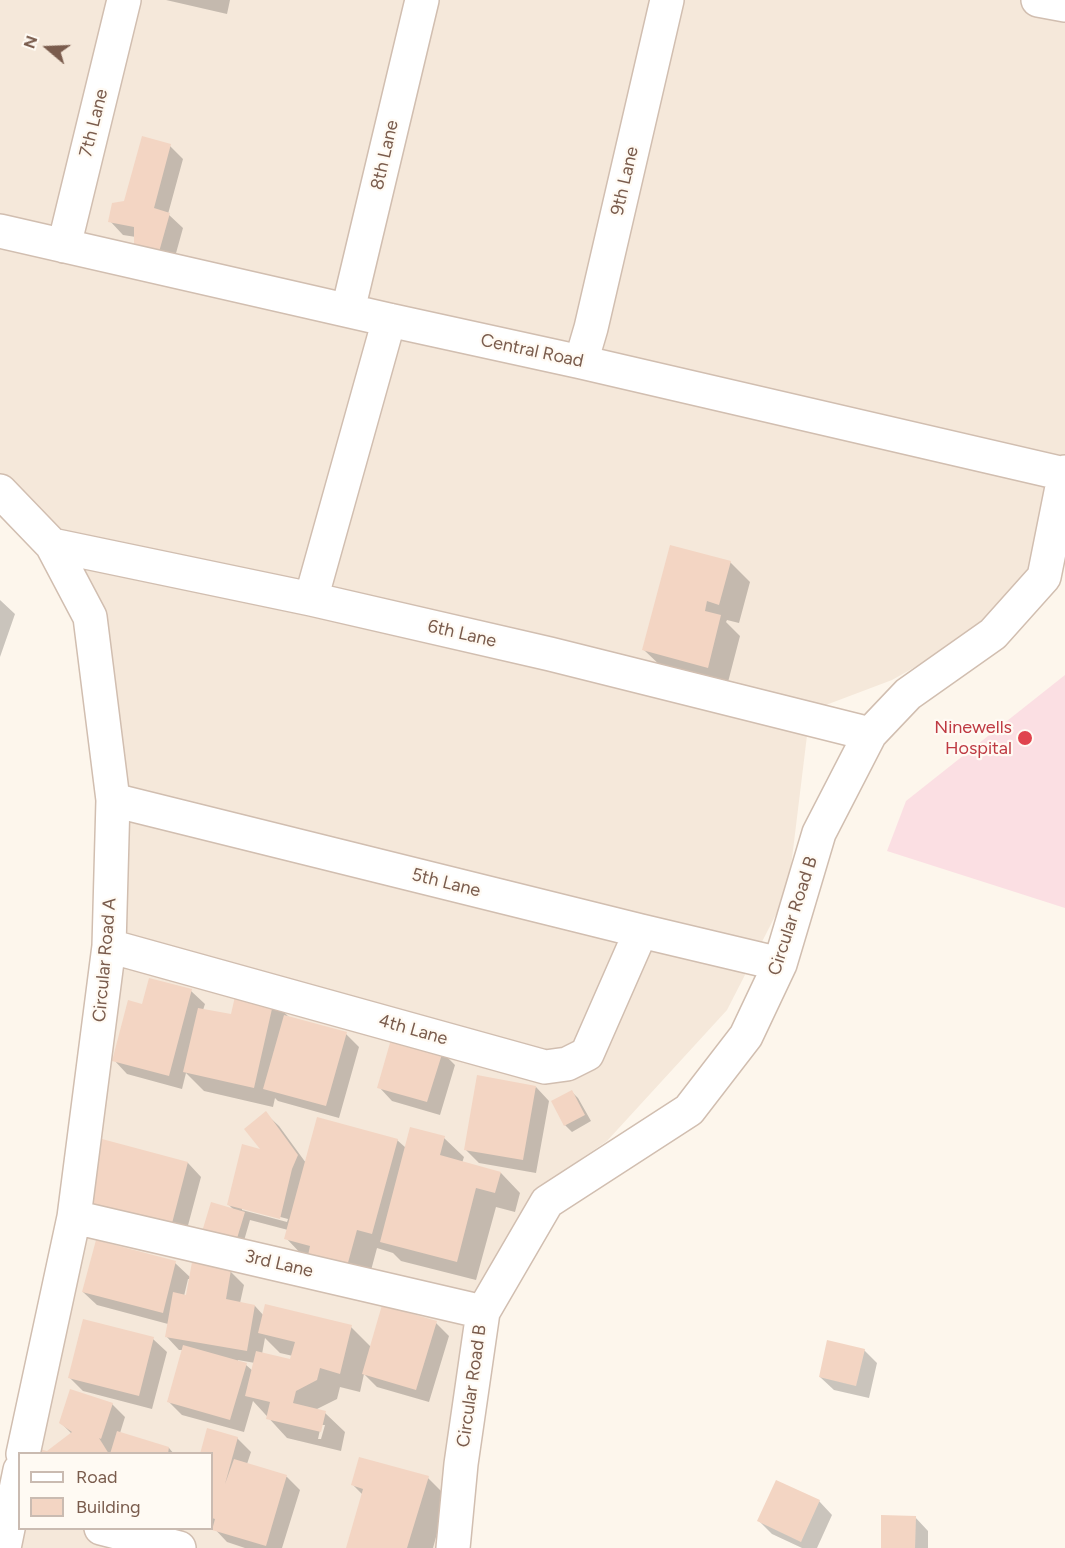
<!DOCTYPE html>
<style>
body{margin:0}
#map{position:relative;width:1065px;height:1548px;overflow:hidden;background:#fdf6ec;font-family:Figtree,sans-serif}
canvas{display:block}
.legend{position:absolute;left:18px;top:1452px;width:195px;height:78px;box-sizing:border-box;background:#fffaf3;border:2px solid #cabbb1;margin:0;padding:8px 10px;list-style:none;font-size:18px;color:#7a5c4d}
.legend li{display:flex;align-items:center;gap:12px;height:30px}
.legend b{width:30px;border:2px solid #cabbb1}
.north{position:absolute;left:18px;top:18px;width:60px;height:60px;-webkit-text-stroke:4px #fffaf3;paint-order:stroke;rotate:289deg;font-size:16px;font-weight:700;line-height:24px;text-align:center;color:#7a5c4d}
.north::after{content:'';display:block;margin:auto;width:21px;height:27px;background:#7a5c4d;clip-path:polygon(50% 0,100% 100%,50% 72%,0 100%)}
</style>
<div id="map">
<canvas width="1065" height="1548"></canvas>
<ul class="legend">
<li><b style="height:8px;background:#fff"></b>Road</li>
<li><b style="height:16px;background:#f3d5c3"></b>Building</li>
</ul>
<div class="north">N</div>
</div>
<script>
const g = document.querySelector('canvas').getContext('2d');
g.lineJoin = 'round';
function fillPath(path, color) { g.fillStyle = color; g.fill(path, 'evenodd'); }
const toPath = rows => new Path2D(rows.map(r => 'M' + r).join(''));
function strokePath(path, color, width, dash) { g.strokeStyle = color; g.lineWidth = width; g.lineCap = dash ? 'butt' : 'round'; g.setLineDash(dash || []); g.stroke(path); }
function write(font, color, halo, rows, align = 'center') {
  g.font = font + ' Figtree,sans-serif'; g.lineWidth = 4.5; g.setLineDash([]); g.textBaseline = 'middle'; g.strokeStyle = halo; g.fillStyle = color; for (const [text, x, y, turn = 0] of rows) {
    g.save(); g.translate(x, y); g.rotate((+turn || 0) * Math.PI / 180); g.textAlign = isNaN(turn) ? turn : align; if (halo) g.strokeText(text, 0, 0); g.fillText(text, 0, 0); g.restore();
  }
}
const residential = toPath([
 [0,0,1038,0,1065,5,1065,472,1027,573,986,627,892,680,810,711,788,891,727,1010,607,1141,540,1187,471,1308,452,1548,5,1548,20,1528,212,1528,212,1454,23,1453,69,1213,97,940,103,798,90,617,0,491]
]);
const medical = toPath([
 [1065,675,1065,908,887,851,906,801]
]);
const shadow = toPath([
 [166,0,230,0,227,14],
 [170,146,183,159,168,214,183,228,173,264,136,237,123,235,110,221],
 [730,562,750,582,739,623,727,620,726,622,740,636,727,686,664,669,644,650],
 [0,600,15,614,0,657],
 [191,991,205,1004,203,1010,232,1016,273,1002,290,1018,346,1034,359,1047,339,1118,278,1101,275,1098,273,1107,204,1091,186,1073,182,1089,127,1074,114,1060,143,1006],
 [442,1052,455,1065,440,1115,392,1101,379,1087],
 [536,1087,549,1101,536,1173,479,1163,466,1150],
 [572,1092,578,1098,591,1121,572,1132,565,1125],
 [265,1113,279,1126,306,1163,397,1140,406,1148,444,1138,464,1157,462,1163,501,1173,520,1193,515,1212,496,1207,476,1280,401,1261,393,1253,377,1248,366,1289,305,1258,286,1238,288,1230,250,1220,241,1251,209,1241,235,1211,228,1204,264,1152],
 [242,1207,288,1219,287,1222,242,1210],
 [103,1141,188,1163,201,1177,183,1244],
 [175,1263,191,1278,230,1271,244,1285,240,1303,255,1306,264,1316,351,1327,371,1347,436,1323,449,1336,429,1402,377,1387,364,1374,360,1392,340,1387,337,1399,315,1410,325,1413,345,1432,341,1451,287,1438,253,1401,244,1432,182,1415,168,1401,183,1350,179,1350,166,1336,168,1324,97,1305,83,1292],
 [188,1279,190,1279,187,1297,184,1296],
 [265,1338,280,1353,293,1356,292,1361,262,1354],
 [238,1360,255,1363,253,1371,246,1365,238,1362],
 [321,1425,325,1425,321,1439,318,1439],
 [153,1339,167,1352,152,1409,83,1391,70,1378],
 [864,1350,877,1363,869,1398,834,1390,820,1377],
 [112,1404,125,1417,120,1433,169,1448,174,1454,40,1454,47,1452,72,1434,61,1423],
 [237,1438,251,1452,247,1464,287,1477,300,1490,282,1548,245,1548,227,1542,212,1526,212,1454],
 [428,1478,447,1497,433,1548,347,1548,363,1495,353,1485],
 [819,1501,832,1515,817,1548,802,1548,772,1534,759,1521],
 [915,1517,928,1531,928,1548,882,1548]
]);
const building = toPath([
 [142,136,171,144,154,208,170,213,159,252,134,245,134,227,108,222,112,203,124,201],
 [670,545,731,561,719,605,707,601,705,611,721,615,708,668,642,650],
 [149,978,192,989,169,1076,112,1061,128,1000,142,1004],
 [236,992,274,1000,254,1088,183,1072,198,1008,231,1014],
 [284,1015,347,1032,326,1106,263,1089],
 [392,1036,443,1051,427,1102,377,1088],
 [477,1075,536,1086,523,1160,464,1150],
 [572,1090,585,1115,564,1126,551,1101],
 [266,1111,298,1155,292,1169,280,1219,227,1205,242,1144,260,1149,244,1129],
 [317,1117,398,1139,372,1234,357,1230,346,1270,307,1260,310,1246,284,1239],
 [410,1127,445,1136,440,1155,501,1172,495,1193,476,1188,457,1262,380,1242],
 [102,1139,188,1162,170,1231,83,1208],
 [211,1202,245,1212,235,1245,201,1235],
 [96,1240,176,1261,163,1313,82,1292],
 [192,1262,231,1270,226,1299,255,1305,247,1351,165,1337,173,1292,186,1295],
 [265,1304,352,1325,340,1374,320,1368,317,1380,296,1391,293,1403,326,1411,321,1432,266,1419,270,1402,245,1396,256,1351,290,1359,295,1342,258,1333],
 [382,1305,437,1321,416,1390,362,1374],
 [83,1319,154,1337,139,1396,68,1378],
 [827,1340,865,1349,856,1386,819,1377],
 [183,1345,247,1363,230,1420,167,1402],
 [70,1389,113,1403,101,1439,99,1438,109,1454,39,1454,40,1449,47,1451,72,1432,59,1423],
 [207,1428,238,1437,225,1484,234,1459,287,1475,266,1546,212,1530,215,1519,212,1518,212,1454,200,1454],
 [117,1431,169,1447,168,1454,110,1454],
 [359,1457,429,1476,407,1548,346,1548,363,1489,351,1485],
 [776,1480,820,1500,801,1542,757,1521],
 [881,1515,916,1516,915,1548,881,1548]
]);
const minor = toPath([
 [1038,0,1065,5],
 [0,231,389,320,581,362,1064,474],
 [64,246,124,0],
 [348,310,422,0],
 [581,362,591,328,667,0],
 [0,491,52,545,90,617,113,800,109,946,74,1217,23,1454],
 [52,545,311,599,550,654,870,734],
 [311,599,389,320],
 [113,800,641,931,780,964],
 [109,946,545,1067,567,1064,587,1054,641,931],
 [74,1217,483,1312],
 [101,1528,179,1548],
 [4,1548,20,1470],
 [453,1548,461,1464,483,1312,547,1202,689,1110,746,1036,780,964,819,833,870,734,908,694,993,634,1044,577,1065,472]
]);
const markers = [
 [1025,738,8,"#e0444e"]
];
const streetNames = [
 ["7th Lane",94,123,-76],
 ["8th Lane",385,155,-77],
 ["9th Lane",625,181,-77],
 ["Central Road",532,351,12],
 ["6th Lane",462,634,13],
 ["5th Lane",446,883,14],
 ["Circular Road B",793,916,-72],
 ["Circular Road A",105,960,-85],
 ["4th Lane",413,1030,16],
 ["3rd Lane",279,1264,13],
 ["Circular Road B",472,1386,-82]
];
const healthNames = [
 ["Ninewells",1012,728],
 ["Hospital",1012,749]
];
fillPath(residential, '#f5e8da');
fillPath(medical, '#fbdfe3');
fillPath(shadow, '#0003');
fillPath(building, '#f3d5c3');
strokePath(minor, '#d1beb0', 36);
strokePath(minor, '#fff', 33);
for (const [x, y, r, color] of markers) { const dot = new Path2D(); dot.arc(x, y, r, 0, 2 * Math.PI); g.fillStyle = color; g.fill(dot); strokePath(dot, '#fffaf3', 2); }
write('18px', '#7a5c4d', '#fffaf3', streetNames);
write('18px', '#be3a42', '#fffaf3', healthNames, 'right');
</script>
